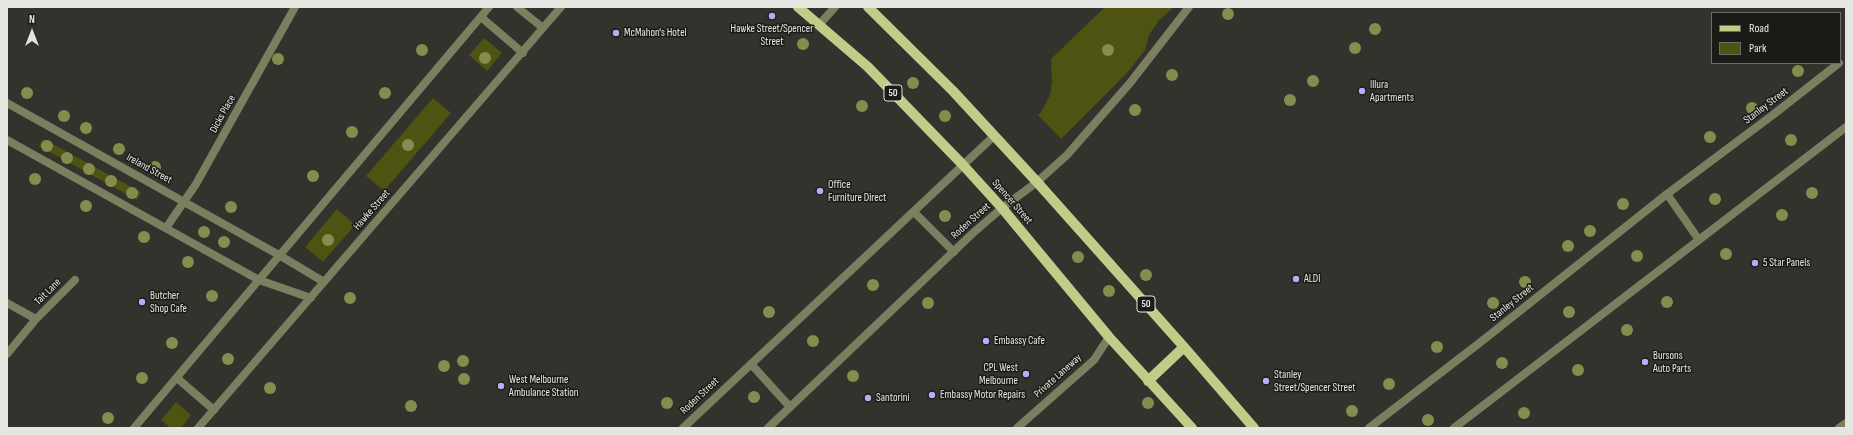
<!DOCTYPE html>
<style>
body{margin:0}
#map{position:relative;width:1853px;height:435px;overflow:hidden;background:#32332c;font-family:"Sofia Sans Condensed",sans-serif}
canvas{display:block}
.frame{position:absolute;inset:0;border:8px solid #e5e6e1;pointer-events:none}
.legend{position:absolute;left:1711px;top:12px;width:130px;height:52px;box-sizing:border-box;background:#1a1b17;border:1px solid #6b6c68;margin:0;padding:5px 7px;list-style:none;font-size:12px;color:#e5e6e1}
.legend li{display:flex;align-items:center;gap:8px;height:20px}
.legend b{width:20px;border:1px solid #6b6c68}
.north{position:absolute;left:12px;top:12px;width:40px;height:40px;-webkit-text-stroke:3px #1a1b17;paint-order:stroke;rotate:0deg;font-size:11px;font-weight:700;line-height:16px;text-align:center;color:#e5e6e1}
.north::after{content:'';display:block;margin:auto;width:14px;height:18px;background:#e5e6e1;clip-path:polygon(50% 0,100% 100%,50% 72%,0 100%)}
</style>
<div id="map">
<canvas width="1853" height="435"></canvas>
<div class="frame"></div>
<ul class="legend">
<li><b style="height:5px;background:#c3cb89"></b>Road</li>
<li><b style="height:11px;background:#4e5311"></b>Park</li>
</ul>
<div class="north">N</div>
</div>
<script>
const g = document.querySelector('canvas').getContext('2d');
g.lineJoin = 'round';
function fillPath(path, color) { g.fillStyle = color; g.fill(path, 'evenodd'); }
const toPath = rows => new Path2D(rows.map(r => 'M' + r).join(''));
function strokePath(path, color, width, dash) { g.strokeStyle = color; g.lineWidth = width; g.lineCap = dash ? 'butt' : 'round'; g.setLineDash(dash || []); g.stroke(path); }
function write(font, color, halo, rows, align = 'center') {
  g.font = font + ' "Sofia Sans Condensed",sans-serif'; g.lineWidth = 3; g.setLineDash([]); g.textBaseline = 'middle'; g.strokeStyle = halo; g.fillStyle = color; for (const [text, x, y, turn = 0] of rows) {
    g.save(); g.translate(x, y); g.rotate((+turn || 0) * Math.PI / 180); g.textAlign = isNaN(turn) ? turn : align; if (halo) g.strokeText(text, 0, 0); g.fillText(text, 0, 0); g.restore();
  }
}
const green = toPath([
 [1105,7,1174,7,1159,20,1149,35,1145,50,1127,73,1061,139,1038,115,1042,111,1050,95,1052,82,1051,59],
 [484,38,502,53,487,71,469,55],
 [433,98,451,113,384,191,366,176],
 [43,139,141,192,137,200,39,146],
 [337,209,355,225,323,262,305,247],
 [176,402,191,415,181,428,171,428,161,420]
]);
const service = toPath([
 [819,25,835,7],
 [1667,194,1699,240],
 [166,228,196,184,295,7],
 [7,303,36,319],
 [7,354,36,319,75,280],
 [751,364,790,407],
 [177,378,214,410],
 [1017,428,1094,360,1109,337],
 [1839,428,1846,423]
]);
const minor = toPath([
 [7,103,279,255],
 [7,140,259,280],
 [914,212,954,252],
 [683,428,994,136],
 [768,428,973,233,1002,208,1037,182,1067,155,1130,83,1189,7],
 [1369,428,1482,341,1667,194,1774,114,1839,63],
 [1454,428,1846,127]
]);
const tertiary = toPath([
 [517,7,543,28],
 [481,17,523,53],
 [279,255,324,282],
 [259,280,311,298],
 [134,428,489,7],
 [198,428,561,7]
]);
const primary = toPath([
 [798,7,868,67,963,165,1002,208,1109,337,1192,428],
 [868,7,953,91,1037,182,1184,347,1254,428],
 [1148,381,1184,347]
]);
const trees = [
 [1228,14],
 [1375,29],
 [803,44],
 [1355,48],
 [422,50],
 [1108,50],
 [485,58],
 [278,59],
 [1798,71],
 [1172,75],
 [1313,81],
 [913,83],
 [27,93],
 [385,93],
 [1290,100],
 [862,106],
 [1752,108],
 [1135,110],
 [64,116],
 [945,116],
 [86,128],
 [352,132],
 [1710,137],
 [1791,140],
 [408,145],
 [47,146],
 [119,149],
 [67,158],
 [155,167],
 [89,169],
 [313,176],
 [35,179],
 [111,181],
 [132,193],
 [1812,193],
 [1715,199],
 [1623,204],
 [86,206],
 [231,207],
 [1782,215],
 [945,216],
 [1590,231],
 [204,232],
 [144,237],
 [328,240],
 [224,242],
 [1568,246],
 [1726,254],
 [1637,256],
 [1078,257],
 [188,262],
 [1146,275],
 [1525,282],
 [873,285],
 [1109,291],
 [212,296],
 [350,298],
 [1667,302],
 [928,303],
 [1493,303],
 [769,312],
 [1569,312],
 [1627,330],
 [813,341],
 [172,343],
 [1437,347],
 [228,359],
 [463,361],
 [1502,363],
 [444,366],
 [1578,370],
 [853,376],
 [142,378],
 [464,379],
 [1389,384],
 [270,388],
 [754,397],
 [667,403],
 [1148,403],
 [411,406],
 [1352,411],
 [1524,413],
 [108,418],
 [1428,420]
];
const markers = [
 [772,16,4,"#bbaaf6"],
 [616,33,4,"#bbaaf6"],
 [1362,91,4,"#bbaaf6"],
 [820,191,4,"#bbaaf6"],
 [1755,263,4,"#bbaaf6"],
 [1296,279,4,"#bbaaf6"],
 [142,302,4,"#bbaaf6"],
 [986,341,4,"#bbaaf6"],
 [1645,362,4,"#bbaaf6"],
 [1026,374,4,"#bbaaf6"],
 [1266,381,4,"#bbaaf6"],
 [501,386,4,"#bbaaf6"],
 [932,395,4,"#bbaaf6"],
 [868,398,4,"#bbaaf6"]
];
const shields = [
 [893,93,18],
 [1146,304,18]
];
const shieldNames = [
 ["50",893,93],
 ["50",1146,304]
];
const poiNames = [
 ["Hawke Street/Spencer",772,29,"center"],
 ["Street",772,42,"center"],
 ["McMahon's Hotel",624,33],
 ["Illura",1370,85],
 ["Apartments",1370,98],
 ["Office",828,185],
 ["Furniture Direct",828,198],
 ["5 Star Panels",1763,263],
 ["ALDI",1304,279],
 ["Butcher",150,296],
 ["Shop Cafe",150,309],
 ["Embassy Cafe",994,341],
 ["Bursons",1653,356],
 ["Auto Parts",1653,369],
 ["CPL West",1018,368,"right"],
 ["Melbourne",1018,381,"right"],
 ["Stanley",1274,375],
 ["Street/Spencer Street",1274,388],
 ["West Melbourne",509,380],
 ["Ambulance Station",509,393],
 ["Embassy Motor Repairs",940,395],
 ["Santorini",876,398]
];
const streetNames = [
 ["Stanley Street",1766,106,-37],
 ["Dicks Place",223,114,-61],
 ["Ireland Street",149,169,29],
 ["Spencer Street",1012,202,49],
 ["Hawke Street",372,210,-49],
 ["Roden Street",971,221,-42],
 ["Tait Lane",48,292,-45],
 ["Stanley Street",1512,303,-39],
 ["Private Laneway",1058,376,-42],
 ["Roden Street",700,396,-43]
];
fillPath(green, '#4e5311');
strokePath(service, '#7b7f60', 8);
strokePath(minor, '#7b7f60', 8);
strokePath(tertiary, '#7b7f60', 8);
strokePath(primary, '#c3cb89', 10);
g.fillStyle = '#868c4e';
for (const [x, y] of trees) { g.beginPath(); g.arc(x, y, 6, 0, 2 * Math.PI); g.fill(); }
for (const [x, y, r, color] of markers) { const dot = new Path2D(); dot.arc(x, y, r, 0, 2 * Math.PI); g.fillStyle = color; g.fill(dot); strokePath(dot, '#1a1b17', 1.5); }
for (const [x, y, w] of shields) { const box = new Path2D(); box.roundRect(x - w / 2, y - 8, w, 16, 3); g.fillStyle = '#1a1b17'; g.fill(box); strokePath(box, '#e5e6e1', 1); }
write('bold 10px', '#e5e6e1', null, shieldNames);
write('11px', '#e5e6e1', '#1a1b17', poiNames, 'left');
write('11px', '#e5e6e1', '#1a1b17', streetNames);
</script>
